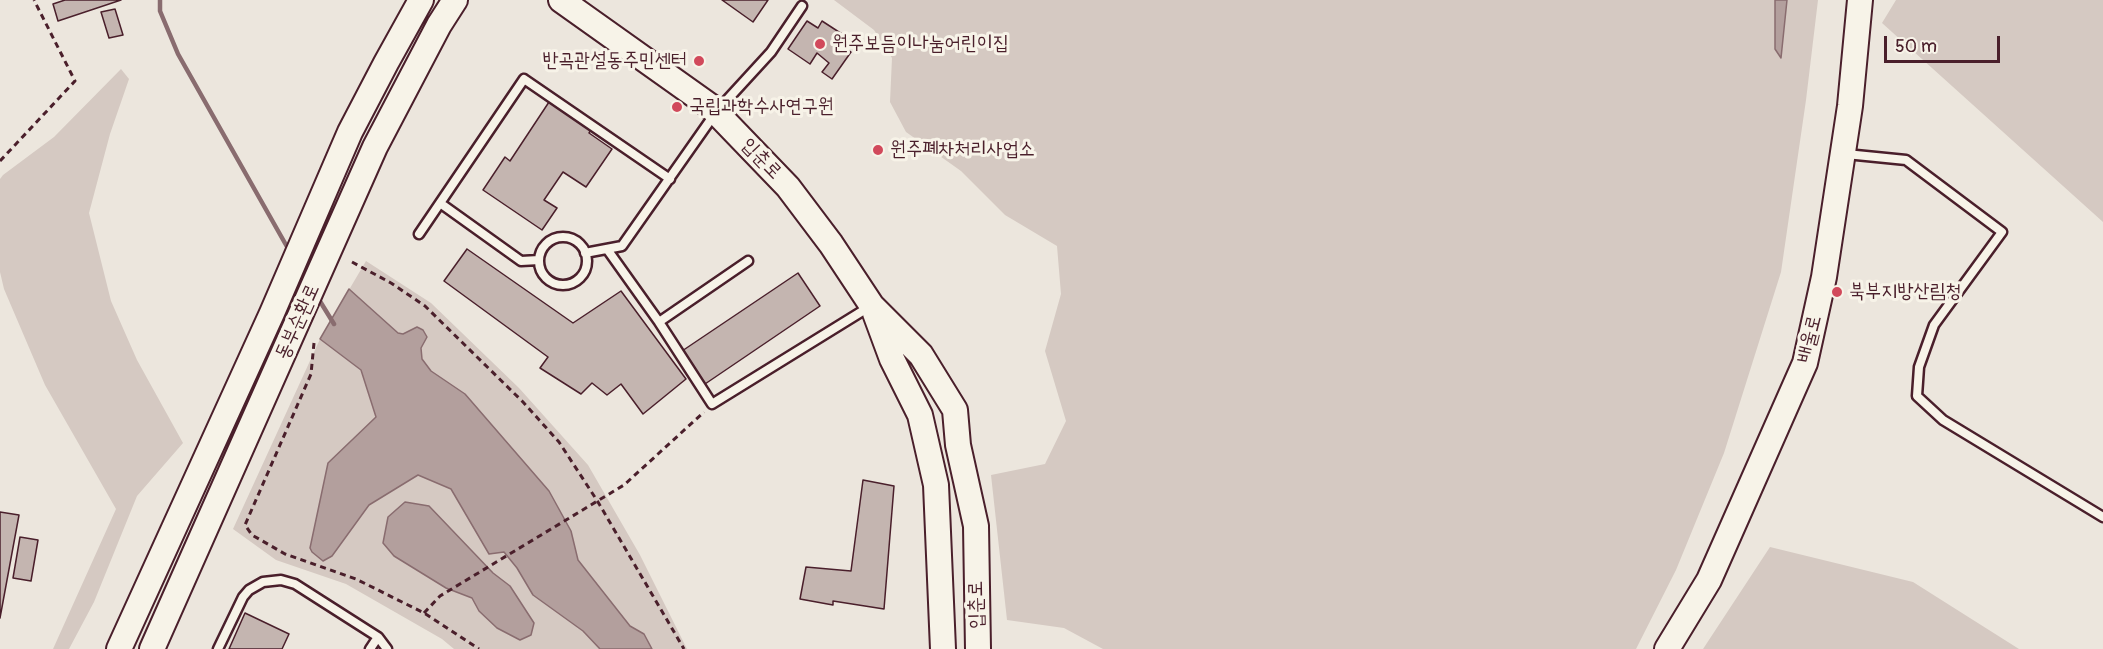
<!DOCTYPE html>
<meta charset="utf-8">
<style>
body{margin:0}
#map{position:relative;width:2103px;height:649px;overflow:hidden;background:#ece6dd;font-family:Pangolin,sans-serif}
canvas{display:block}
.scale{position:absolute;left:1884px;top:36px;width:116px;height:27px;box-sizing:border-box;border:3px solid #4a1f2b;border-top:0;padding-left:8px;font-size:18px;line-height:21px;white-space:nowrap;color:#4a1f2b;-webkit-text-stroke:4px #f7f3e8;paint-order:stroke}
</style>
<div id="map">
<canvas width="2103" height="649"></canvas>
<div class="scale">50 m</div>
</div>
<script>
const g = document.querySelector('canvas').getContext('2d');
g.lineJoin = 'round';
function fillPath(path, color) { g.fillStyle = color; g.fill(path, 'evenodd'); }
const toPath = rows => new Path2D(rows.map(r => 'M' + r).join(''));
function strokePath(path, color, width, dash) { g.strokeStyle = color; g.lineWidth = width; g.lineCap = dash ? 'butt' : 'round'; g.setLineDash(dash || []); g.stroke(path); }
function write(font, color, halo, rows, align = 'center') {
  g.font = font + ' Pangolin,"Poor Story",sans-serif'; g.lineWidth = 6; g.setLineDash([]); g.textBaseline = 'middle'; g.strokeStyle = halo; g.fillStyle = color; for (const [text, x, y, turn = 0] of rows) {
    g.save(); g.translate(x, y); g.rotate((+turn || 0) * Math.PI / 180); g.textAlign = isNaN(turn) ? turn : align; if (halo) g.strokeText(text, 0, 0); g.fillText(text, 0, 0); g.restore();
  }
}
const green = toPath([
 [834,0,1818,0,1806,100,1781,272,1724,453,1676,570,1636,649,1103,649,1064,628,1007,620,991,475,1045,464,1066,421,1045,351,1061,294,1057,246,1005,215,961,171,906,132,890,102,892,58,874,30],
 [1896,0,2103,0,2103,222,1882,23],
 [121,69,129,79,110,134,89,213,111,301,137,360,183,443,137,496,94,602,69,649,53,649,116,509,45,385,4,289,0,272,0,179,3,175,54,137],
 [366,261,431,303,519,388,588,465,640,555,687,649,454,649,442,639,346,584,276,560,233,529,320,339],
 [1770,547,1913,582,2019,649,1703,649]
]);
const water = toPath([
 [1775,0,1787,0,1781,58,1775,49,1775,0],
 [349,289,398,333,403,334,417,327,423,330,427,337,421,348,422,359,431,371,465,394,549,491,571,531,578,560,630,626,644,634,652,649,600,649,583,631,533,595,517,568,504,552,489,554,451,489,418,475,369,505,332,556,323,561,312,552,310,548,328,463,376,417,361,370,320,339,349,289],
 [405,502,429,506,493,573,510,586,534,623,531,635,520,640,497,628,479,611,472,598,446,588,394,556,383,543,388,517,405,502]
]);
const stream = toPath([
 [160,0,160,11,178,54,290,252],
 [318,298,334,324]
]);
const building = toPath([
 [65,0,121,0,58,21,53,4,65,0],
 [722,0,768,0,753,22,722,0],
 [115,9,123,35,109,38,101,12,115,9],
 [807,21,818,28,822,21,842,34,837,42,851,52,832,79,822,72,829,63,817,53,810,64,788,49,807,21],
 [549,102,591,130,589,133,612,149,586,187,563,172,544,200,557,208,542,230,483,190,505,157,510,161,549,102],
 [467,249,573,323,621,291,686,379,643,414,621,384,607,395,592,383,581,394,540,368,548,357,444,281,467,249],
 [798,273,820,306,705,384,682,351,798,273],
 [863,480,894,486,884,609,833,601,833,605,800,599,806,567,851,571,863,480],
 [0,512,19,515,0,618,0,512],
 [20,537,38,540,31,581,13,578,20,537],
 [245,613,289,634,282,649,229,649,245,613]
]);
const path = toPath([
 [0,161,75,81,34,0],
 [352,262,391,283,425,306,523,402,559,442,598,502,684,649],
 [314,343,311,374,245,525,252,535,285,554,356,579,424,613,479,649],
 [424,613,440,596,624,485,704,412]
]);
const lane = toPath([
 [1846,154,1906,160,2002,232,1934,325,1919,367,1917,396,1943,420,2103,517],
 [440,203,521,261,539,260],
 [419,234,524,79,670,179],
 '539 261a24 24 0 1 1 48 0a24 24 0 1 1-48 0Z',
 [607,249,659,322,748,261],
 [585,253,622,246,716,112,771,52,802,6],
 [659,322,712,404,869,307],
 [218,649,243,597,249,590,263,582,281,580,295,584,378,637,387,649],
 [370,649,378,637]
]);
const secondary = toPath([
 [561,0,710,106,788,187,831,244,872,306,921,355,955,410,958,445,976,526,978,649],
 [875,313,892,359,920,415,936,485,943,649],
 [119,649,272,313,350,132,386,63,421,0],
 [152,649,375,147,439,25,455,0],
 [1667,649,1709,580,1805,363,1824,277,1850,106,1860,0]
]);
const markers = [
 [820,44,6,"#d1495b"],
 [699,61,6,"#d1495b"],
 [677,107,6,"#d1495b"],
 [878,150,6,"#d1495b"],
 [1837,292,6,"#d1495b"]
];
const poiNames = [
 ["원주보듬이나눔어린이집",832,44],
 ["반곡관설동주민센터",687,61,"right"],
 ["국립과학수사연구원",689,107],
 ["원주폐차처리사업소",890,150],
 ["북부지방산림청",1849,292]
];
const streetNames = [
 ["입춘로",761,159,46],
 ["동부순환로",298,322,-66],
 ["배울로",1810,339,-76],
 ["입춘로",977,605,-91]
];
fillPath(green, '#d5c9c2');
fillPath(water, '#b39f9d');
strokePath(water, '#896c6f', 1.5);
strokePath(stream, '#896c6f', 4.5);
fillPath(building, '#c4b5b0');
strokePath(building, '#4a1f2b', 1.5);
strokePath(lane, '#4a1f2b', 13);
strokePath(secondary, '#4a1f2b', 28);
strokePath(path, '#4a1f2b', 3, [6, 4.5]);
strokePath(lane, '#f7f3e8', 8);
strokePath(secondary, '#f7f3e8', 24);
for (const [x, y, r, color] of markers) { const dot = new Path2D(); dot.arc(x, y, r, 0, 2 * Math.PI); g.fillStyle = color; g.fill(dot); strokePath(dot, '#f7f3e8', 2); }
write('20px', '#4a1f2b', '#f7f3e8', poiNames, 'left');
write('20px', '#4a1f2b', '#f7f3e8', streetNames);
</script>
